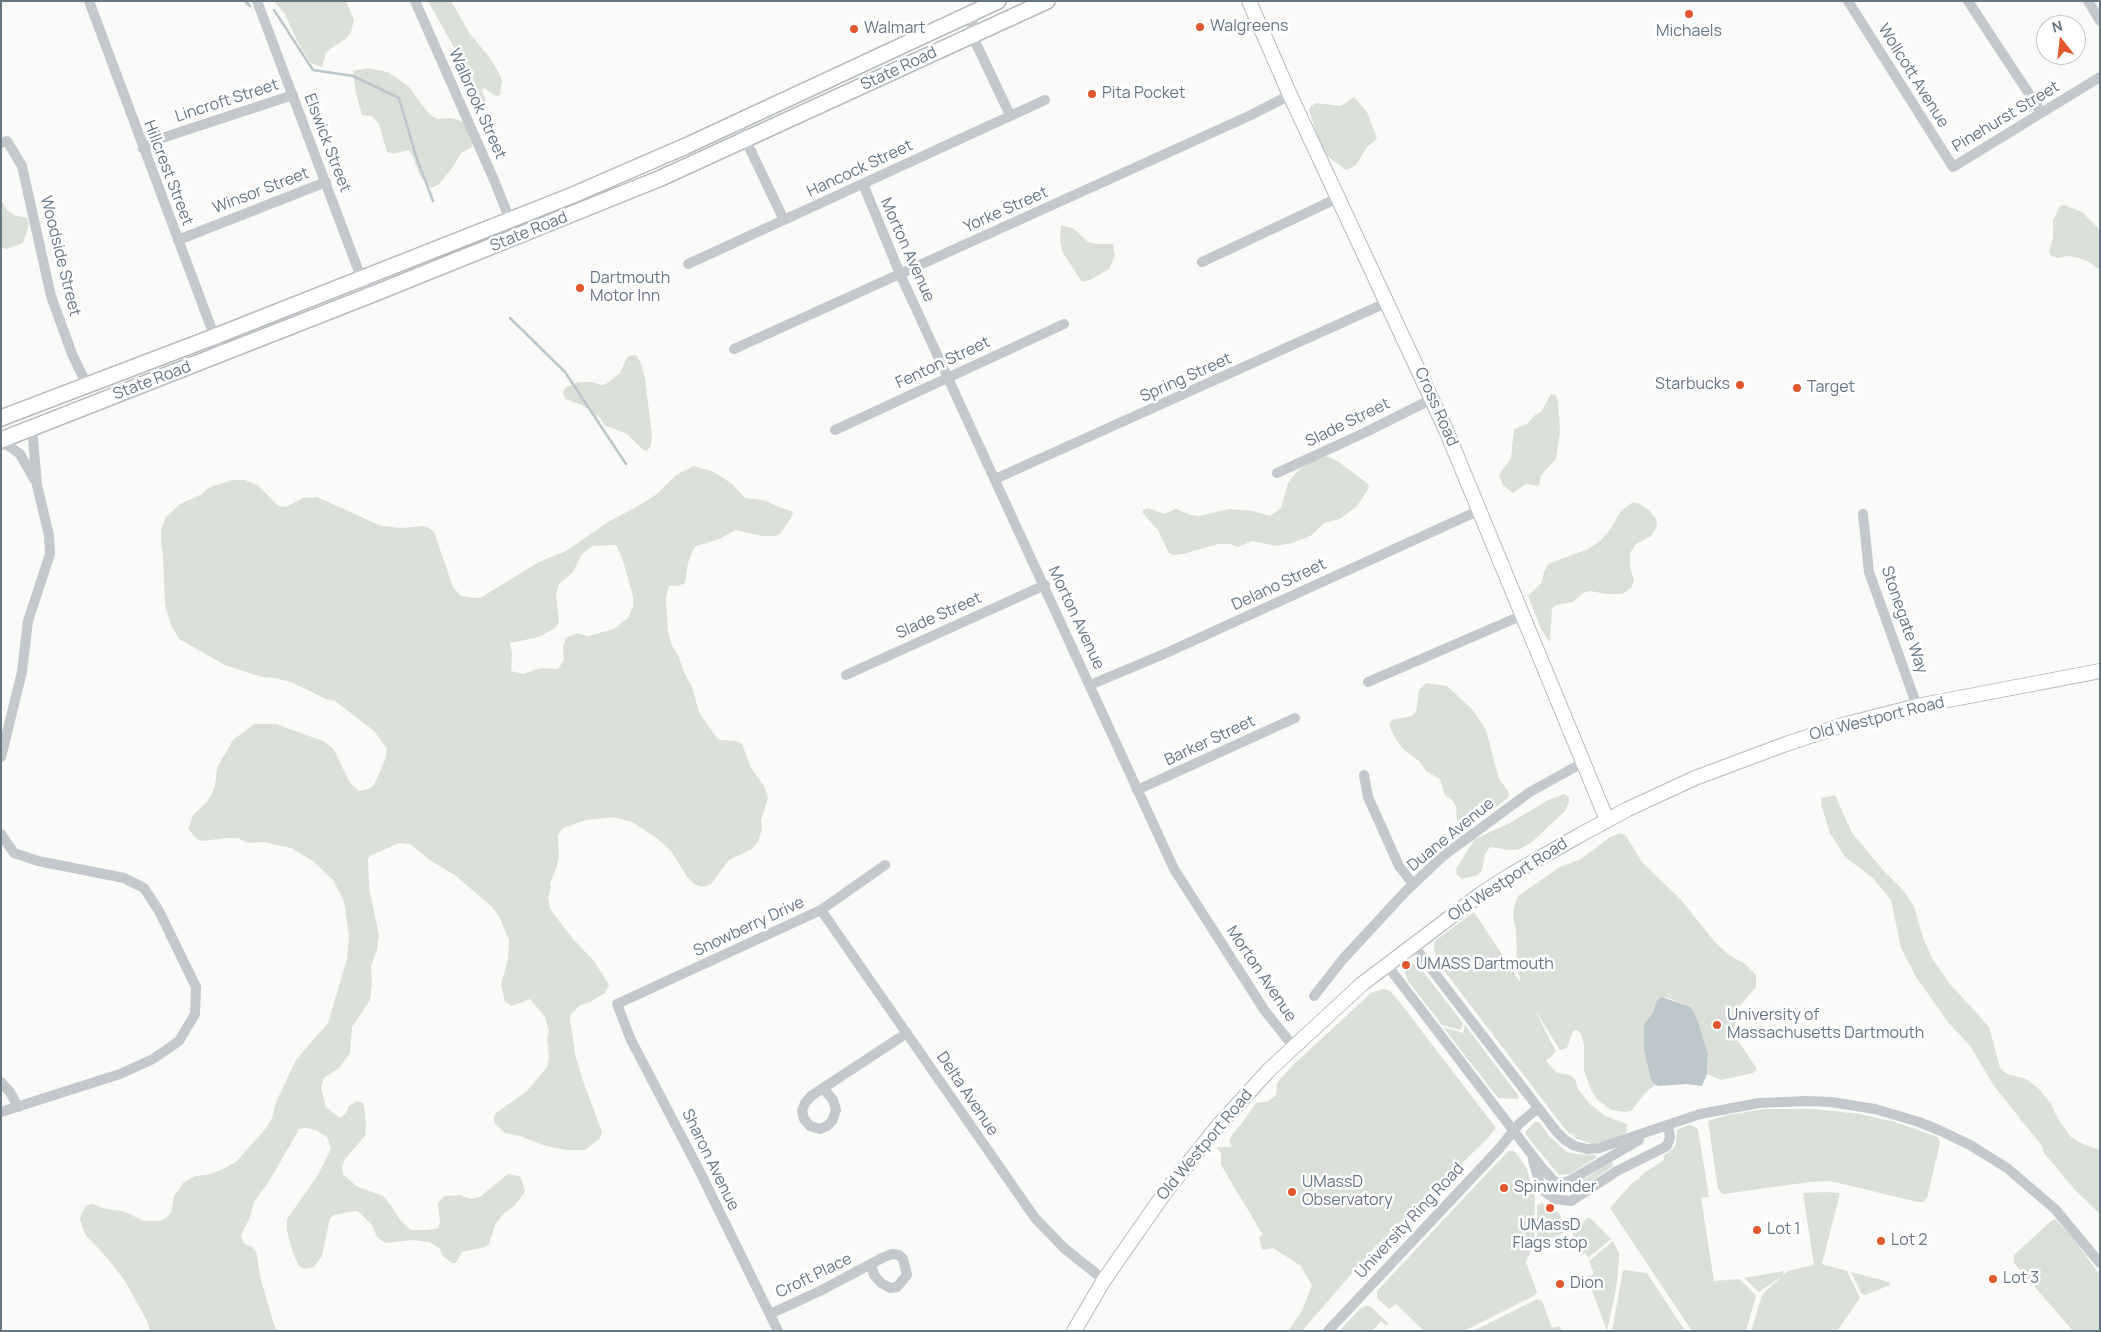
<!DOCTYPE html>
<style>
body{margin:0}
#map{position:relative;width:2101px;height:1332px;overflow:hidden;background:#fafaf8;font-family:Manrope,sans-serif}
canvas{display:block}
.frame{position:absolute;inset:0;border:2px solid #657683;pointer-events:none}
.north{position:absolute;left:2036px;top:15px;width:50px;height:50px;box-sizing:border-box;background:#fff;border:1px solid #c1c8cd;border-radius:50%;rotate:344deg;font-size:14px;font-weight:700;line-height:20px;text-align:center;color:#657683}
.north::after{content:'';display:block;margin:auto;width:18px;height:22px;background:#e4572e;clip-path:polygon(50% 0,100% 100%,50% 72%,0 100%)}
</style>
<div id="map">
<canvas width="2101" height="1332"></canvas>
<div class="frame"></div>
<div class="north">N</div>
</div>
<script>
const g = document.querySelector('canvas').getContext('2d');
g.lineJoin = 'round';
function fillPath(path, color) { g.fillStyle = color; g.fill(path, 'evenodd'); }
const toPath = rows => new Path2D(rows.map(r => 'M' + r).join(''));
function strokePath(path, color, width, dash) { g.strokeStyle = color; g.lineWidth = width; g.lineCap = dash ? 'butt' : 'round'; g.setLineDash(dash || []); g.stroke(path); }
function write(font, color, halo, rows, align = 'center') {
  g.font = font + ' Manrope,sans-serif'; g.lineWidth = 5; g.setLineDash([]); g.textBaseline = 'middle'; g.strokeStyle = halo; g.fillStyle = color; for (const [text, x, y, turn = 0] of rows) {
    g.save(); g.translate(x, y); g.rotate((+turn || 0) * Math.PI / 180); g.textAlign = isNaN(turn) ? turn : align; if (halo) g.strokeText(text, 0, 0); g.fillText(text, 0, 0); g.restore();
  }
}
const green = toPath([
 [274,1,346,1,354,20,351,32,346,39,331,48,326,53,322,67,311,63,297,41,285,14],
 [428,1,451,1,470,34,490,58,500,75,502,81,500,94,498,96,494,95,484,88,482,90,486,101,483,108,475,104,470,94,460,58],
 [368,68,387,72,397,78,409,87,429,114,437,119,451,118,461,121,465,124,473,144,472,147,461,153,453,167,438,185,431,188,419,174,414,159,409,150,393,154,387,152,379,124,372,116,362,115,356,94,353,71],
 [1354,97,1367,112,1377,139,1367,147,1356,165,1346,170,1323,153,1309,110,1311,106,1316,103,1341,106],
 [1,200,7,210,14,215,27,218,29,224,23,243,7,249,1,247],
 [2064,205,2082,212,2100,230,2100,270,2091,263,2076,257,2067,256,2057,258,2051,256,2049,252,2053,237,2053,220,2060,206],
 [1061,225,1074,229,1088,242,1097,244,1113,244,1115,256,1109,269,1090,280,1082,282,1063,253,1060,241],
 [633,355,637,356,641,364,645,378,652,436,651,446,647,451,642,449,627,434,604,425,600,418,582,405,565,399,563,392,566,387,578,382,591,382,602,385,606,384,620,373,627,357],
 [1551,394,1556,395,1558,402,1560,432,1556,459,1541,475,1539,486,1526,484,1513,493,1503,485,1499,475,1511,458,1514,429,1527,424,1535,415,1541,412],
 [1324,456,1329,457,1339,462,1368,484,1369,488,1357,506,1340,519,1324,523,1312,535,1292,543,1277,546,1252,541,1238,547,1230,544,1218,544,1183,554,1174,555,1169,553,1158,530,1143,513,1143,510,1148,508,1164,514,1176,509,1191,515,1199,516,1229,509,1252,511,1270,516,1281,508,1288,483,1296,473,1305,465],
 [694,466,714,472,732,484,745,498,764,500,779,507,793,512,791,518,780,534,775,536,762,536,736,530,717,540,696,546,693,550,688,563,685,583,678,586,669,586,666,597,668,632,672,646,678,655,684,672,692,687,699,712,716,737,721,740,736,741,742,744,751,768,764,786,768,798,761,820,762,829,758,842,752,849,729,860,711,884,702,887,694,884,686,875,671,851,658,839,632,822,614,817,586,820,563,828,558,835,559,858,556,869,550,883,551,887,548,898,550,909,573,939,594,961,609,985,605,993,590,1002,579,1006,571,1014,570,1018,575,1054,582,1078,602,1132,600,1138,585,1150,567,1150,546,1146,520,1136,505,1133,495,1124,494,1117,496,1113,527,1091,547,1067,549,1057,547,1038,549,1031,545,1017,530,999,512,1006,505,1002,501,985,508,959,509,940,499,916,492,907,455,875,431,861,410,844,399,843,370,856,368,859,369,888,379,935,377,950,371,966,372,984,370,1000,352,1027,350,1053,339,1068,324,1078,321,1088,326,1107,340,1118,346,1113,349,1106,357,1101,363,1103,364,1105,366,1125,365,1136,345,1159,342,1167,343,1174,356,1186,383,1196,390,1204,401,1221,411,1230,428,1230,438,1228,440,1223,438,1203,444,1196,460,1195,470,1199,480,1197,508,1174,519,1176,522,1181,525,1192,514,1206,504,1213,495,1225,489,1244,485,1247,462,1252,456,1263,452,1263,443,1256,439,1248,429,1242,413,1240,385,1243,377,1237,372,1225,359,1212,355,1211,334,1215,330,1218,322,1256,314,1267,305,1269,299,1266,293,1253,287,1231,287,1219,318,1175,331,1149,327,1137,316,1130,306,1128,299,1129,271,1178,254,1202,250,1217,241,1235,244,1244,252,1247,256,1251,261,1280,274,1325,278,1331,150,1331,147,1321,125,1281,108,1259,85,1234,80,1219,82,1213,87,1205,92,1204,106,1209,123,1211,144,1221,160,1221,166,1218,171,1213,174,1196,184,1182,195,1176,207,1175,221,1170,236,1162,266,1128,272,1118,276,1102,296,1060,328,1023,347,959,349,936,344,901,333,880,313,861,291,848,264,842,248,843,238,838,227,838,202,841,197,839,188,829,193,815,207,802,211,795,215,786,217,768,233,740,254,724,276,724,323,741,333,748,350,783,359,791,369,789,374,785,385,760,387,749,374,731,335,701,326,699,291,682,275,678,262,677,225,665,179,639,171,625,165,605,163,555,161,542,161,530,166,517,180,504,202,494,208,488,232,480,245,480,259,486,278,506,286,507,303,498,317,497,381,526,402,528,424,526,429,528,434,532,453,587,461,596,475,598,482,597,539,562,566,551,608,522,640,505,657,494,676,475],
 [614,545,617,546,624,564,633,596,633,607,628,618,614,629,588,636,577,633,566,638,563,646,564,660,558,669,541,668,523,674,511,671,512,653,510,643,539,637,555,628,559,622,556,594,559,584,573,572,581,555,592,546],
 [1633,502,1638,503,1649,510,1656,519,1657,526,1651,536,1636,544,1630,553,1630,567,1634,581,1631,588,1622,594,1608,594,1590,591,1583,593,1573,602,1556,605,1552,608,1550,642,1542,631,1528,596,1542,582,1544,572,1548,564,1588,549,1600,541,1609,531,1621,511],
 [1426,683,1447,686,1472,709,1486,730,1499,779,1508,791,1509,797,1491,811,1468,819,1461,824,1457,823,1456,806,1452,800,1445,795,1440,779,1426,771,1420,762,1403,749,1395,738,1389,725,1392,720,1412,716,1416,712,1419,690],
 [1564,794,1569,797,1569,802,1565,811,1532,842,1520,849,1509,850,1490,847,1485,854,1482,870,1478,875,1462,879,1457,875,1456,869,1475,839,1510,823,1548,800],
 [1835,795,1852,833,1884,871,1902,889,1914,906,1923,938,1933,960,1950,984,1989,1027,2000,1068,2007,1074,2026,1079,2039,1089,2051,1104,2058,1119,2071,1137,2085,1145,2100,1150,2100,1214,2076,1191,2044,1153,2042,1146,1994,1086,1971,1047,1948,1022,1916,977,1901,948,1891,900,1873,878,1845,857,1830,833,1821,804,1822,798],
 [1621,833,1626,836,1642,862,1681,900,1715,942,1729,955,1745,964,1756,975,1756,987,1739,1007,1735,1016,1735,1025,1739,1042,1757,1069,1753,1073,1721,1080,1707,1074,1708,1053,1697,1019,1691,1007,1666,997,1657,1000,1653,1012,1649,1017,1644,1050,1651,1080,1655,1085,1645,1093,1631,1111,1625,1112,1611,1110,1597,1099,1591,1090,1584,1070,1584,1045,1581,1034,1577,1030,1573,1031,1567,1048,1560,1050,1535,1010,1556,1052,1546,1061,1557,1073,1570,1075,1575,1079,1578,1089,1590,1104,1605,1116,1627,1124,1626,1133,1610,1140,1592,1144,1575,1138,1572,1135,1578,1135,1570,1134,1565,1129,1439,964,1434,949,1435,941,1474,912,1521,983,1517,968,1516,929,1513,918,1514,907,1518,896,1560,867,1581,859,1610,837],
 [1410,963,1418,965,1463,1023,1461,1030,1442,1025,1408,981,1404,970,1406,965],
 [1384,989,1390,991,1398,1000,1496,1128,1487,1139,1374,1248,1302,1331,1288,1331,1302,1311,1312,1285,1301,1266,1273,1248,1262,1250,1259,1237,1263,1235,1221,1165,1221,1153,1216,1147,1232,1147,1229,1142,1233,1133,1242,1123,1256,1103,1269,1101,1276,1095,1277,1083,1292,1066,1371,993],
 [1465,1025,1518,1095,1518,1099,1498,1098,1443,1027,1463,1033],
 [1765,1109,1814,1109,1860,1114,1895,1122,1938,1137,1940,1143,1927,1198,1923,1202,1918,1202,1830,1181,1810,1182,1723,1194,1718,1189,1708,1121,1728,1115],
 [1535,1122,1539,1122,1550,1137,1567,1152,1575,1154,1595,1155,1597,1157,1570,1174,1559,1175,1526,1135,1526,1131],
 [1689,1125,1694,1126,1698,1130,1709,1197,1701,1198,1714,1281,1740,1279,1756,1296,1746,1331,1692,1331,1610,1208,1633,1182,1639,1179,1642,1174,1664,1160,1663,1156,1673,1149,1676,1144,1677,1130],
 [1508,1151,1514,1151,1519,1157,1527,1169,1531,1185,1535,1184,1536,1189,1532,1189,1535,1193,1534,1243,1526,1262,1537,1292,1535,1295,1464,1331,1424,1331,1396,1304,1389,1309,1377,1298,1377,1291],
 [1612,1161,1613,1166,1572,1194,1556,1194,1545,1185,1555,1191,1566,1191],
 [1825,1192,1840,1193,1822,1264,1847,1271,1860,1298,1837,1331,1751,1331,1762,1295,1782,1276,1759,1292,1744,1278,1784,1271,1783,1275,1788,1271,1814,1265,1803,1193],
 [1542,1203,1547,1207,1546,1210,1552,1212,1553,1211,1559,1212,1566,1232,1537,1244,1537,1205],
 [1589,1217,1611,1239,1588,1258,1586,1253,1580,1255,1572,1232],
 [2055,1219,2072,1237,2100,1275,2100,1331,2073,1331,2014,1263,2014,1255,2051,1221],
 [1613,1241,1619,1253,1619,1260,1616,1289,1607,1331,1587,1277,1594,1274,1589,1261],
 [1623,1270,1647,1273,1685,1331,1612,1331],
 [1851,1272,1889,1282,1890,1285,1865,1295,1861,1293],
 [1537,1299,1542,1301,1552,1328,1559,1326,1562,1331,1473,1331],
 [1366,1306,1370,1306,1389,1324,1386,1325,1381,1321,1372,1331,1339,1331,1361,1308]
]);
const water = toPath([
 [1662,997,1691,1007,1697,1019,1708,1053,1707,1074,1702,1086,1687,1084,1659,1086,1655,1085,1651,1080,1644,1050,1644,1025,1653,1012,1657,1000]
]);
const stream = toPath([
 [245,1,250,6],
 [274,10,313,70,353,76,399,98,416,156,433,201],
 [510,318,565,372,626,464]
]);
const street = toPath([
 [89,1,221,354],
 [257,1,368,296],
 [415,1,494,180,510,220],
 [1848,1,1953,167,2100,77],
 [1968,1,2041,112],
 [2088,1,2100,21],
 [972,14,972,35,1010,115],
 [737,122,784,220],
 [1,143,7,141,22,166,51,296,72,354,87,385],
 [143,149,156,140,293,95],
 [863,184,900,274,1174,869,1265,1011,1293,1046],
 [178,240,326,182],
 [1202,262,1338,198],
 [688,264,1045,100],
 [734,349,1249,116,1290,95],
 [835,430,1064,324],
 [1,445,6,444,20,454,34,479],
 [1277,473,1364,433,1432,399],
 [995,479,1388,302],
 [1863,514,1869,572,1917,706],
 [846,675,1045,585],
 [1368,682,1523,615],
 [1090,685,1164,654,1480,510],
 [1,757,22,672,28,621,50,554,49,535,37,485,32,428],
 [1364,775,1368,797,1399,866,1413,884],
 [1137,790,1295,718],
 [1,834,14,853,38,861,124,878,144,888,159,911,196,987,195,1014,179,1041,153,1059,120,1074,1,1112],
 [821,910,1035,1218,1064,1248,1104,1280],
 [1413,945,1556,1131,1565,1140,1575,1146,1587,1149,1599,1148,1700,1114,1759,1103,1806,1101,1831,1102,1875,1109,1919,1122,1941,1131,1970,1145,2007,1168,2055,1209,2100,1263],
 [1387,965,1542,1168,1554,1181,1561,1183,1569,1181,1639,1140],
 [1314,996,1343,959,1406,891,1443,856,1530,792,1584,762],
 [1,1082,10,1092,18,1107],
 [824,1089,833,1100,836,1110,832,1121,827,1126,820,1129,810,1126,804,1119,802,1111,805,1103,811,1096,907,1033],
 [1533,1160,1540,1184,1545,1192,1555,1199,1571,1201,1617,1171,1667,1146,1670,1137,1668,1125],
 [770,1314,820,1291,884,1257,892,1254,899,1255,903,1259,907,1275,897,1287,890,1288,881,1283,874,1275,871,1264],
 [778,1331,698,1168,631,1040,617,1004,821,910,885,865],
 [1328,1331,1498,1150,1519,1124,1538,1108]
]);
const secondary = toPath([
 [1249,1,1290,95,1446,430,1607,820],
 [1074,1331,1104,1280,1166,1191,1219,1125,1269,1070,1362,984,1481,894,1512,874,1580,835,1628,809,1695,778,1786,744,1843,725,1917,706,2100,671]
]);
const primary = toPath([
 [1,418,216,336,573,195,686,146,998,1],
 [1,440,368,296,661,178,1047,1]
]);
const markers = [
 [1689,14,5,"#e4572e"],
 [1200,27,5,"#e4572e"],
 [854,29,5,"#e4572e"],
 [1092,94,5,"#e4572e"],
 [580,288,5,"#e4572e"],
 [1740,385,5,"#e4572e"],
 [1797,388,5,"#e4572e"],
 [1406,965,5,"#e4572e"],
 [1717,1025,5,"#e4572e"],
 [1504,1188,5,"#e4572e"],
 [1292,1192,5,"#e4572e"],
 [1550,1208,5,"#e4572e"],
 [1757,1230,5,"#e4572e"],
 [1881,1241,5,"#e4572e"],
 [1993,1279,5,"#e4572e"],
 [1560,1284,5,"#e4572e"]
];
const poiNames = [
 ["Walgreens",1210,27],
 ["Walmart",864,29],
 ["Michaels",1689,32,"center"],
 ["Pita Pocket",1102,94],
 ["Dartmouth",590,279],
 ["Motor Inn",590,297],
 ["Starbucks",1730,385,"right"],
 ["Target",1807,388],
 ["UMASS Dartmouth",1416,965],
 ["University of",1727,1016],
 ["Massachusetts Dartmouth",1727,1034],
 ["UMassD",1302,1183],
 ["Observatory",1302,1201],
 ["Spinwinder",1514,1188],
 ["UMassD",1550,1226,"center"],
 ["Flags stop",1550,1244,"center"],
 ["Lot 1",1767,1230],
 ["Lot 2",1891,1241],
 ["Lot 3",2003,1279],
 ["Dion",1570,1284]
];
const streetNames = [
 ["State Road",899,69,-25],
 ["Wollcott Avenue",1913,76,58],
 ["Lincroft Street",227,101,-18],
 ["Walbrook Street",477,104,66],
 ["Pinehurst Street",2006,117,-31],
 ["Elswick Street",327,143,69],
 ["Hancock Street",860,169,-25],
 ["Hillcrest Street",168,173,69],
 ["Winsor Street",261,191,-21],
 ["Yorke Street",1006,210,-24],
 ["State Road",529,232,-22],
 ["Morton Avenue",907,250,66],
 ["Woodside Street",60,256,76],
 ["Fenton Street",943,363,-25],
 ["Spring Street",1186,378,-24],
 ["State Road",152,381,-21],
 ["Cross Road",1436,407,66],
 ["Slade Street",1348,423,-26],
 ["Delano Street",1279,585,-25],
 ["Slade Street",939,616,-24],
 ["Morton Avenue",1076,618,65],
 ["Stonegate Way",1904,620,71],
 ["Old Westport Road",1877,719,-14],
 ["Barker Street",1210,741,-25],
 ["Duane Avenue",1451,835,-39],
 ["Old Westport Road",1508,880,-33],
 ["Snowberry Drive",749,927,-25],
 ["Morton Avenue",1261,974,56],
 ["Delta Avenue",967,1094,56],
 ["Old Westport Road",1205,1145,-50],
 ["Sharon Avenue",710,1160,64],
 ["University Ring Road",1410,1221,-47],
 ["Croft Place",814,1276,-26]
];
fillPath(green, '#dadfd7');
fillPath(water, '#bbc7cb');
strokePath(stream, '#bbc7cb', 2.5);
strokePath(secondary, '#b3babf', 16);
strokePath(primary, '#b5babe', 18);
strokePath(street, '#c3c8cc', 10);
strokePath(secondary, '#fff', 14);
strokePath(primary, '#fff', 15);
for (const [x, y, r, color] of markers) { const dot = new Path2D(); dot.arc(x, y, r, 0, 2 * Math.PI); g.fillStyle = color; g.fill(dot); strokePath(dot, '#fff', 2); }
write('16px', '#657683', '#fff', poiNames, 'left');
write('16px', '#657683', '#fff', streetNames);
</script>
